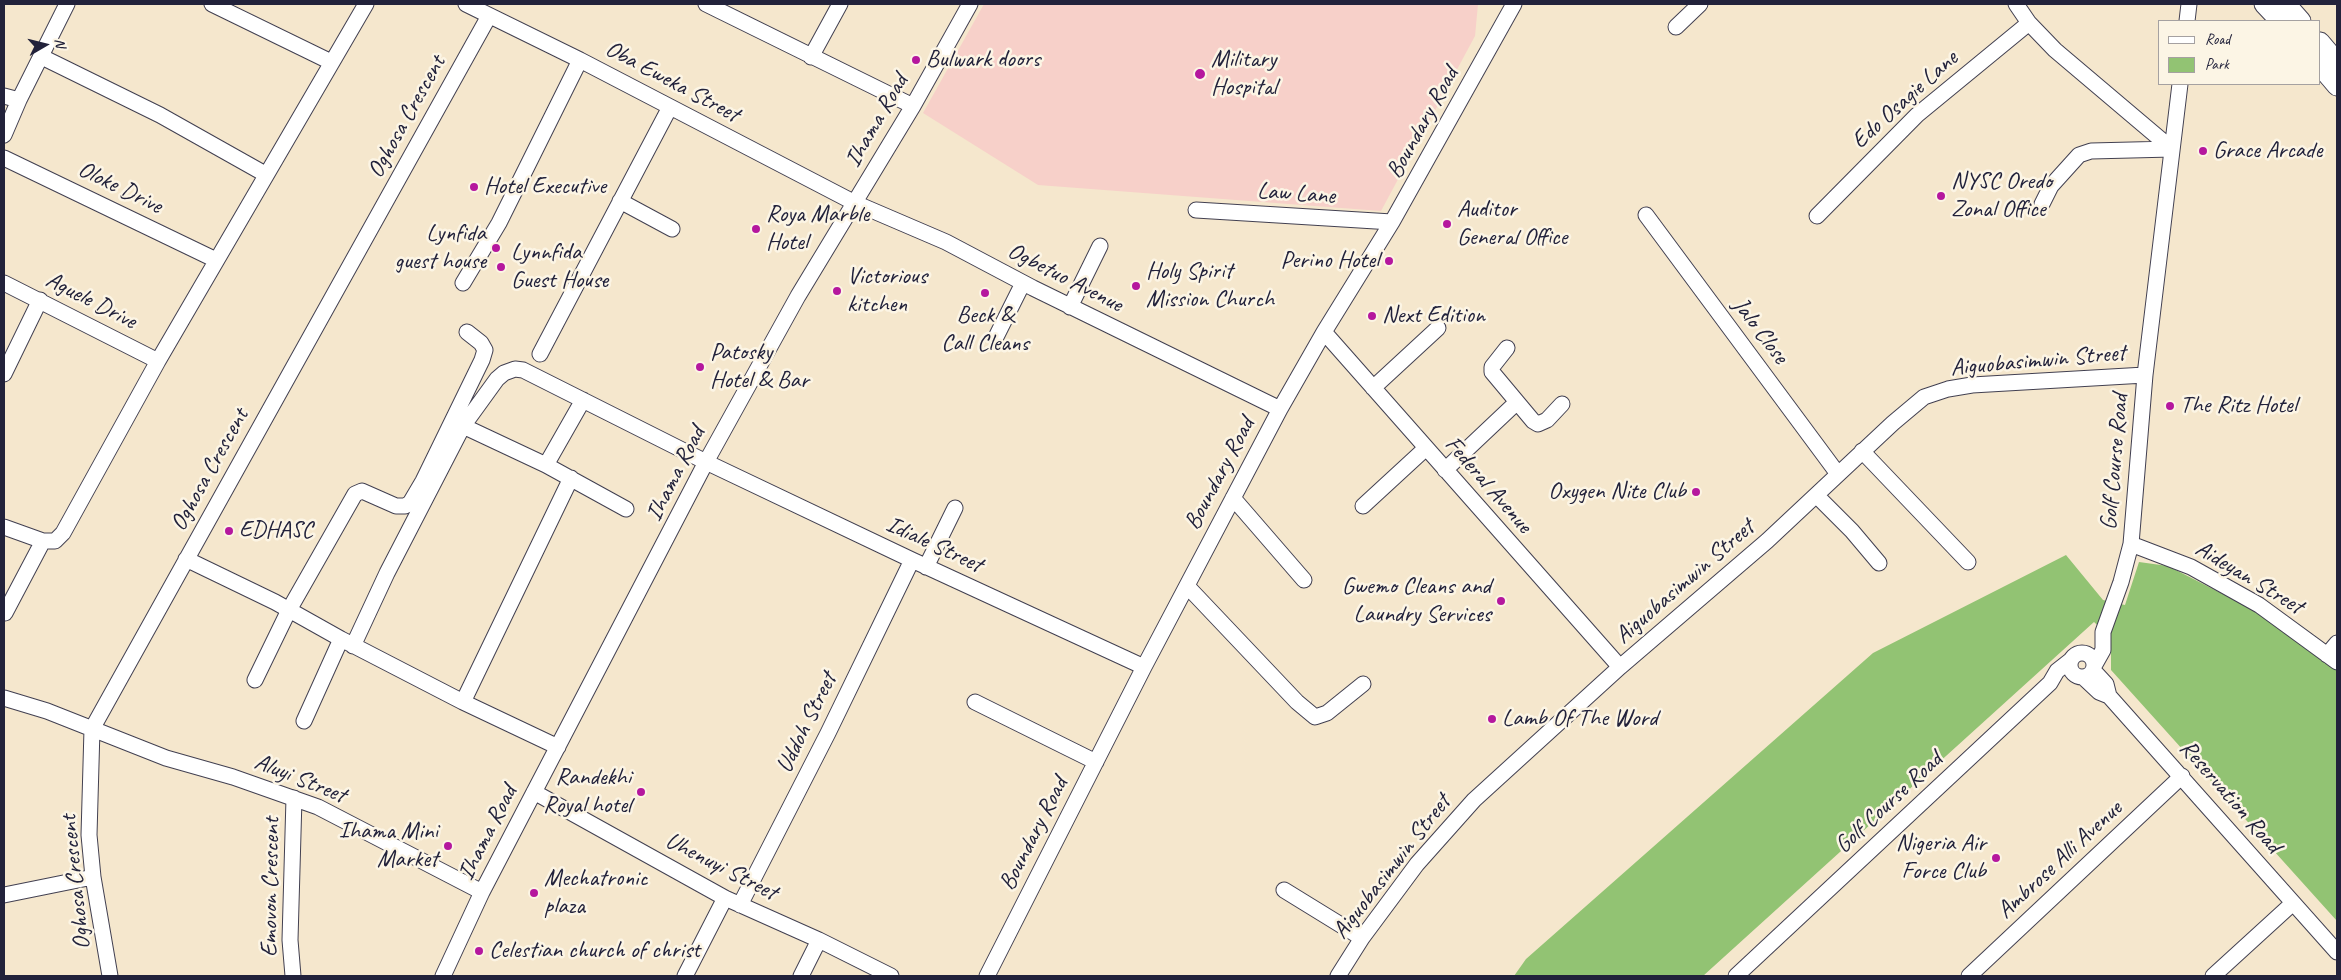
<!DOCTYPE html>
<style>
body{margin:0}
#map{position:relative;width:2341px;height:980px;overflow:hidden;background:#f5e7cd;font-family:Caveat,sans-serif}
canvas{display:block}
.frame{position:absolute;inset:0;border:5px solid #22223b;pointer-events:none}
.legend{position:absolute;left:2158px;top:20px;width:162px;height:65px;box-sizing:border-box;background:#fcf5e5;border:1px solid #a5a1a1;margin:0;padding:6px 9px;list-style:none;font-size:15px;color:#22223b}
.legend li{display:flex;align-items:center;gap:10px;height:25px}
.legend b{width:25px;border:1px solid #a5a1a1}
.north{position:absolute;left:20px;top:20px;width:50px;height:50px;-webkit-text-stroke:4px #fcf5e5;paint-order:stroke;rotate:82deg;font-size:14px;font-weight:700;line-height:20px;text-align:center;color:#22223b}
.north::after{content:'';display:block;margin:auto;width:18px;height:22px;background:#22223b;clip-path:polygon(50% 0,100% 100%,50% 72%,0 100%)}
</style>
<div id="map">
<canvas width="2341" height="980"></canvas>
<div class="frame"></div>
<ul class="legend">
<li><b style="height:6px;background:#fff"></b>Road</li>
<li><b style="height:14px;background:#92c373"></b>Park</li>
</ul>
<div class="north">N</div>
</div>
<script>
const g = document.querySelector('canvas').getContext('2d');
g.lineJoin = 'round';
function fillPath(path, color) { g.fillStyle = color; g.fill(path, 'evenodd'); }
const toPath = rows => new Path2D(rows.map(r => 'M' + r).join(''));
function strokePath(path, color, width, dash) { g.strokeStyle = color; g.lineWidth = width; g.lineCap = dash ? 'butt' : 'round'; g.setLineDash(dash || []); g.stroke(path); }
function write(font, color, halo, rows, align = 'center') {
  g.font = font + ' Caveat,sans-serif'; g.lineWidth = 5; g.setLineDash([]); g.textBaseline = 'middle'; g.strokeStyle = halo; g.fillStyle = color; for (const [text, x, y, turn = 0] of rows) {
    g.save(); g.translate(x, y); g.rotate((+turn || 0) * Math.PI / 180); g.textAlign = isNaN(turn) ? turn : align; if (halo) g.strokeText(text, 0, 0); g.fillText(text, 0, 0); g.restore();
  }
}
const built = toPath([
 [984,4,1478,4,1475,36,1381,211,1038,185,923,113]
]);
const green = toPath([
 [2066,555,2103,600,2125,605,2139,562,2168,566,2256,611,2337,670,2337,921,2111,670,2111,638,2094,622,1703,976,1514,976,1526,959,1873,653]
]);
const minor = toPath([
 [212,4,331,62],
 [466,4,580,60,855,203,946,242,1033,288,1280,409],
 [706,4,913,106],
 [2016,4,2029,23,2055,50,2172,149,2091,151,2079,155,2051,186,2042,204],
 [2187,21,2189,4],
 [1676,27,1700,4],
 [42,57,160,115,265,174],
 [811,57,840,4],
 [4,96,19,100],
 [4,135,19,100,67,4],
 [4,158,216,260],
 [620,201,672,229],
 [1196,210,1392,222],
 [1646,215,1838,474],
 [1817,216,1917,115,2029,23],
 [4,283,158,361],
 [463,283,499,223,580,60],
 [1070,307,1100,246],
 [1324,332,1620,667],
 [996,337,1023,283],
 [1507,348,1492,367,1492,372,1533,421,1538,424,1547,420,1562,404],
 [540,354,670,107],
 [4,374,40,300],
 [1373,388,1438,328],
 [463,426,497,379,504,373,515,369,523,370,706,462,912,560,1144,667],
 [1862,451,1968,562],
 [546,465,583,400],
 [1445,470,1517,402],
 [1816,495,1852,531,1879,563],
 [1233,498,1304,580],
 [1363,506,1426,448],
 [4,527,43,541,55,541,63,533,158,361,366,4],
 [2131,544,2191,567,2259,605,2337,662],
 [186,559,275,602,341,639,463,702,558,747],
 [926,567,955,508],
 [1187,586,1297,702,1315,717,1327,713,1363,684],
 [5,613,43,541],
 [353,646,387,573,463,426,546,465,626,509],
 '2070 665a12 12 0 1 1 24 0a12 12 0 1 1-24 0Z',
 [2327,655,2337,643],
 [2094,666,2103,650,2103,632,2121,582,2131,544,2145,375,2180,84],
 [2093,670,2106,684,2109,696,2337,952],
 [2083,677,2099,692,2109,696],
 [255,680,289,610,355,494,362,491,396,506,405,506,410,503,423,481,482,360,485,350,481,343,467,332],
 [4,698,47,711,166,758,233,777,318,807,482,892],
 [463,702,571,478],
 [975,702,1096,762],
 [304,721,341,639],
 [534,792,725,898,819,940,891,976],
 [1284,890,1362,938],
 [4,895,93,877],
 [740,905,828,733,912,560],
 [110,976,93,877,89,835,92,729,489,16],
 [293,976,290,940,294,798],
 [443,976,482,892,706,462,798,296,913,106,970,4],
 [685,976,725,898],
 [801,976,819,940],
 [987,976,1144,667,1280,409,1324,332,1392,222,1514,4],
 [1338,976,1362,938,1417,864,1474,800,1620,667,1767,541,1893,423,1924,397,1948,389,1972,385,2145,375],
 [1736,976,2050,683,2057,671,2071,660],
 [1969,976,2182,776],
 [2213,976,2293,903]
]);
const major = toPath([
 [2264,4,2280,21],
 [2286,4,2301,21],
 [2320,42,2337,62],
 [2320,66,2337,86]
]);
const markers = [
 [916,60,5,"#b5179e"],
 [1200,74,6,"#b5179e"],
 [2203,151,5,"#b5179e"],
 [474,187,5,"#b5179e"],
 [1941,196,5,"#b5179e"],
 [1447,224,5,"#b5179e"],
 [756,229,5,"#b5179e"],
 [496,248,5,"#b5179e"],
 [1389,261,5,"#b5179e"],
 [501,267,5,"#b5179e"],
 [1136,286,5,"#b5179e"],
 [837,291,5,"#b5179e"],
 [985,293,5,"#b5179e"],
 [1372,316,5,"#b5179e"],
 [700,367,5,"#b5179e"],
 [2170,406,5,"#b5179e"],
 [1696,492,5,"#b5179e"],
 [229,531,5,"#b5179e"],
 [1501,601,5,"#b5179e"],
 [1492,719,5,"#b5179e"],
 [641,792,5,"#b5179e"],
 [448,846,5,"#b5179e"],
 [1996,858,5,"#b5179e"],
 [534,893,5,"#b5179e"],
 [479,951,5,"#b5179e"]
];
const poiNames = [
 ["Bulwark doors",926,60],
 ["Military",1211,60],
 ["Hospital",1211,88],
 ["Grace Arcade",2213,151],
 ["NYSC Oredo",1951,182],
 ["Zonal Office",1951,210],
 ["Hotel Executive",484,187],
 ["Auditor",1457,210],
 ["General Office",1457,238],
 ["Roya Marble",766,215],
 ["Hotel",766,243],
 ["Lynfida",486,234,"right"],
 ["guest house",486,262,"right"],
 ["Lynnfida",511,253],
 ["Guest House",511,281],
 ["Perino Hotel",1379,261,"right"],
 ["Holy Spirit",1146,272],
 ["Mission Church",1146,300],
 ["Victorious",847,277],
 ["kitchen",847,305],
 ["Beck &",985,316,"center"],
 ["Call Cleans",985,344,"center"],
 ["Next Edition",1382,316],
 ["Patosky",710,353],
 ["Hotel & Bar",710,381],
 ["The Ritz Hotel",2180,406],
 ["Oxygen Nite Club",1686,492,"right"],
 ["EDHASC",239,531],
 ["Gwemo Cleans and",1491,587,"right"],
 ["Laundry Services",1491,615,"right"],
 ["Lamb Of The Word",1502,719],
 ["Randekhi",631,778,"right"],
 ["Royal hotel",631,806,"right"],
 ["Ihama Mini",438,832,"right"],
 ["Market",438,860,"right"],
 ["Nigeria Air",1986,844,"right"],
 ["Force Club",1986,872,"right"],
 ["Mechatronic",544,879],
 ["plaza",544,907],
 ["Celestian church of christ",489,951]
];
const streetNames = [
 ["Oba Eweka Street",672,82,28],
 ["Edo Osagie Lane",1905,100,-42],
 ["Oghosa Crescent",407,117,-61],
 ["Ihama Road",877,121,-60],
 ["Boundary Road",1423,123,-61],
 ["Oloke Drive",120,188,26],
 ["Law Lane",1296,194,4],
 ["Ogbetuo Avenue",1065,278,27],
 ["Aguele Drive",91,301,27],
 ["Jalo Close",1760,331,53],
 ["Aiguobasimwin Street",2038,361,-5],
 ["Golf Course Road",2115,462,-85],
 ["Oghosa Crescent",210,470,-61],
 ["Ihama Road",676,474,-63],
 ["Boundary Road",1220,474,-62],
 ["Federal Avenue",1488,485,49],
 ["Idiale Street",934,545,25],
 ["Aideyan Street",2249,578,31],
 ["Aiguobasimwin Street",1685,582,-41],
 ["Uddoh Street",807,723,-64],
 ["Aluyi Street",300,779,22],
 ["Reservation Road",2230,797,49],
 ["Golf Course Road",1889,803,-43],
 ["Ihama Road",488,833,-63],
 ["Boundary Road",1034,834,-63],
 ["Ambrose Alli Avenue",2060,860,-43],
 ["Uhenuyi Street",721,867,27],
 ["Aiguobasimwin Street",1392,867,-52],
 ["Oghosa Crescent",76,882,-96],
 ["Emovon Crescent",271,887,-89]
];
fillPath(built, '#f7d0c9');
fillPath(green, '#92c373');
strokePath(minor, '#424051', 17);
strokePath(major, '#424051', 21);
strokePath(minor, '#fff', 15);
strokePath(major, '#fff', 19);
for (const [x, y, r, color] of markers) { const dot = new Path2D(); dot.arc(x, y, r, 0, 2 * Math.PI); g.fillStyle = color; g.fill(dot); strokePath(dot, '#fcf5e5', 2); }
write('24px', '#22223b', '#fcf5e5', poiNames, 'left');
write('24px', '#22223b', '#fcf5e5', streetNames);
</script>
